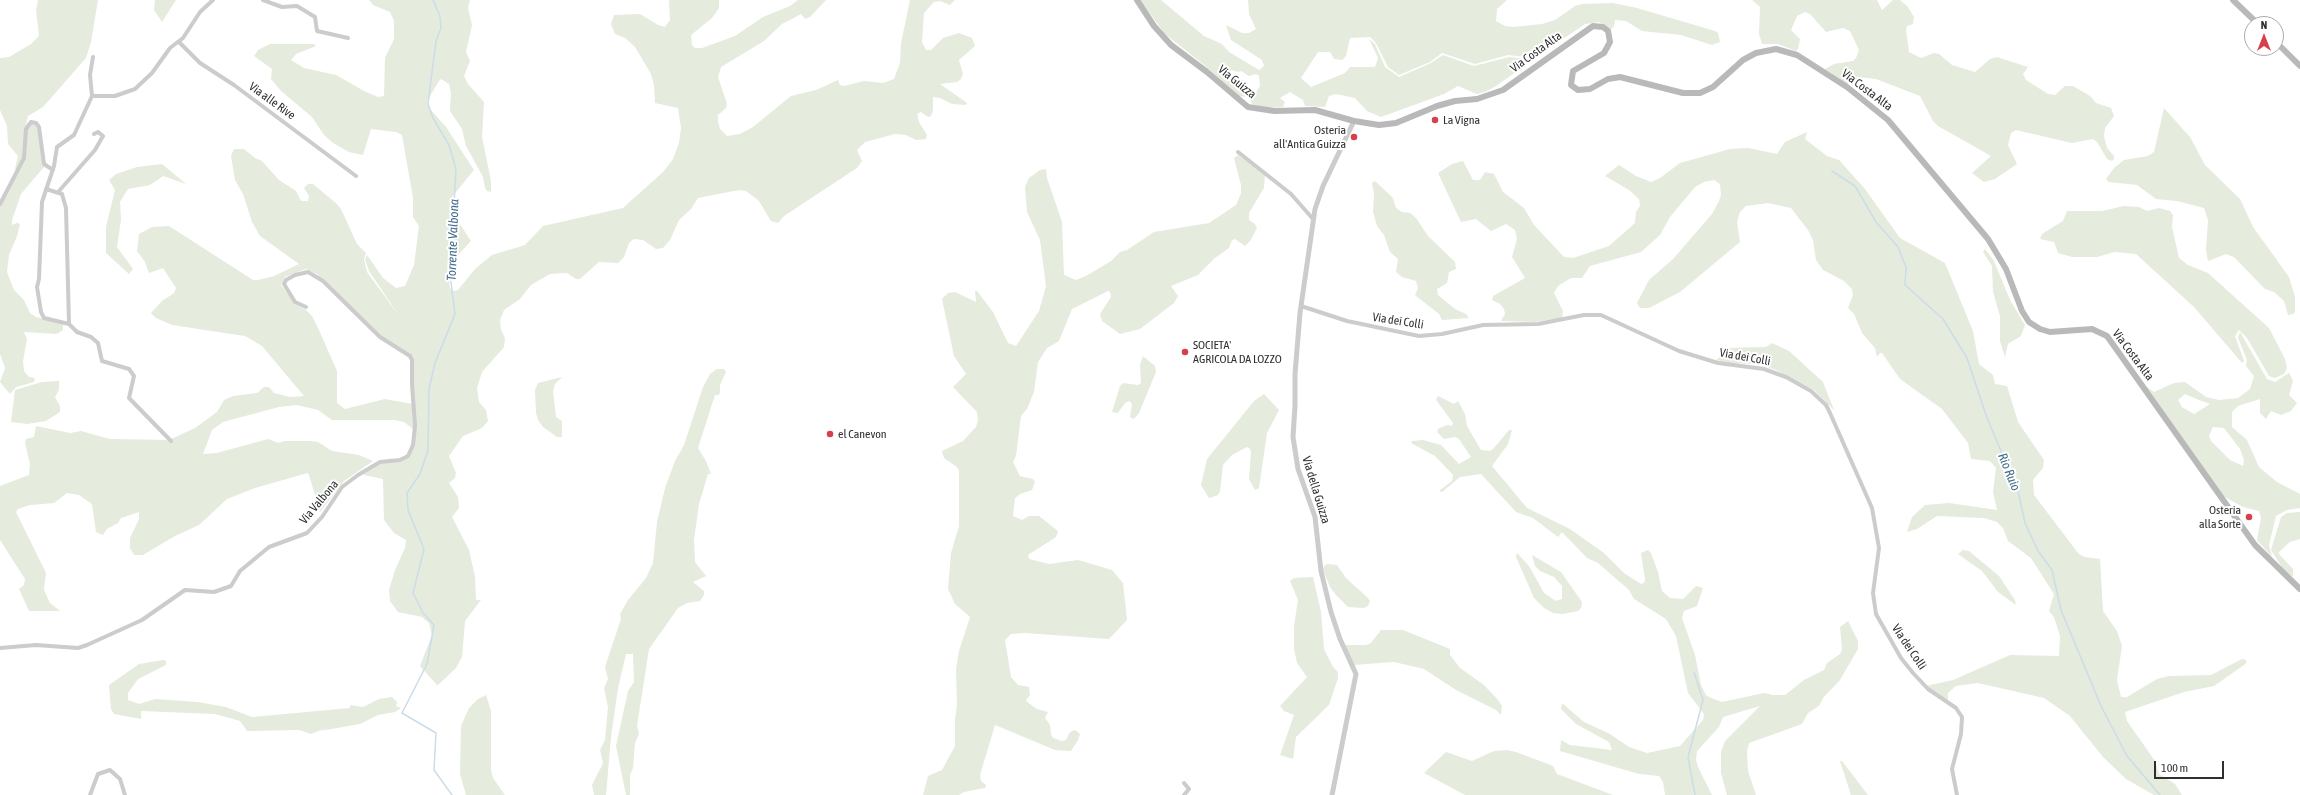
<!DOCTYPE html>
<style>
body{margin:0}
#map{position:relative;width:2300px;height:795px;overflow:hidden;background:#fff;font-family:"Asap Condensed",sans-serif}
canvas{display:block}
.north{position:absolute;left:2244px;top:16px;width:40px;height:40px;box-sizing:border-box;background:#fff;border:1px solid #acacac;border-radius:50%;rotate:0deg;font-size:11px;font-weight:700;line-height:16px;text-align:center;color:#2f2f2f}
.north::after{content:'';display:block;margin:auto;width:14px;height:18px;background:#d73f4a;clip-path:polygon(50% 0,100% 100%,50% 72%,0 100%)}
.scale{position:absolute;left:2154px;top:761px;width:70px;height:18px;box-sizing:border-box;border:2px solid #2f2f2f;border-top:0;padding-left:5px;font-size:12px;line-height:14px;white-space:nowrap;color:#2f2f2f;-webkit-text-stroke:3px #fff;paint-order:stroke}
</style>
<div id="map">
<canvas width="2300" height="795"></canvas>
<div class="north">N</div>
<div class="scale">100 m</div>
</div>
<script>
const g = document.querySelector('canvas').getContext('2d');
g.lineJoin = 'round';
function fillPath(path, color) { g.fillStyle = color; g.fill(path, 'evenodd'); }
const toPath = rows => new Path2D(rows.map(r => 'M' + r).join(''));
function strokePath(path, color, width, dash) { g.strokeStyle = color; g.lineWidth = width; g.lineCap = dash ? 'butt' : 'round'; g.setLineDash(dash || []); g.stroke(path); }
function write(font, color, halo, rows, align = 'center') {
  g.font = font + ' "Asap Condensed",sans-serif'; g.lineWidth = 4; g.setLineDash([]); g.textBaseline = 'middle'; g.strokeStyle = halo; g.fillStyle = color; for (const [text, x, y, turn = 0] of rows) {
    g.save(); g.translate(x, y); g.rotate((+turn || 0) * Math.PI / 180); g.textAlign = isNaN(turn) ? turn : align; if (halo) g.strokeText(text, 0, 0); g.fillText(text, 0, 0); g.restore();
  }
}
const green = toPath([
 [38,0,98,0,91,42,86,58,43,107,28,116,26,125,28,123,37,124,44,167,21,194,12,220,12,225,17,223,20,224,17,236,9,255,7,272,14,290,24,300,30,313,36,317,63,323,63,330,57,334,24,332,27,339,23,361,24,371,29,377,35,378,34,382,16,387,10,394,0,382,5,368,0,354,0,203,18,170,15,169,18,156,8,144,7,126,0,110,0,58,9,57,31,44,39,36,36,10],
 [155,0,176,0,162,22,154,10],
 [369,0,470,0,468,8,472,25,466,52,470,61,464,76,468,84,484,102,482,137,491,181,491,192,487,191,485,188,483,177,466,146,462,129,450,111,451,93,449,84,441,79,439,81,427,101,430,109,446,127,474,170,452,197,452,212,471,241,449,265,448,273,450,288,453,291,458,290,475,269,492,255,525,245,543,226,623,208,663,172,673,159,679,143,681,128,678,108,655,103,654,85,651,74,635,47,625,38,615,34,611,24,614,15,640,14,658,25,665,27,670,20,669,0,719,0,719,8,712,18,691,35,692,45,695,48,702,48,735,36,763,17,790,6,798,0,826,0,810,17,805,19,801,14,792,19,782,24,764,41,721,67,718,77,727,104,726,108,718,115,718,122,720,129,727,136,740,134,753,127,791,96,816,90,838,80,840,85,844,86,864,81,883,83,894,79,900,63,901,43,910,0,955,0,950,5,940,1,934,2,924,13,922,42,926,50,931,50,943,38,959,33,972,38,975,46,959,60,963,74,961,79,957,82,940,84,967,103,966,105,952,104,940,98,933,97,933,110,931,116,928,117,921,112,917,114,919,122,927,135,926,139,916,140,906,135,895,134,865,142,857,150,862,161,857,168,784,216,778,223,771,221,759,201,746,191,739,190,698,198,691,209,679,220,670,240,663,248,656,249,643,240,634,239,629,243,624,257,618,263,599,262,580,279,576,279,567,273,550,274,531,285,520,299,504,310,500,320,501,330,505,338,504,347,482,372,477,388,479,402,486,410,488,421,482,428,463,436,449,456,456,473,455,478,449,483,458,497,459,508,452,517,469,550,475,577,476,600,481,600,465,621,462,657,456,668,439,684,437,685,420,666,432,635,429,623,422,617,398,612,390,601,389,590,395,570,405,548,406,540,394,533,384,520,383,479,364,475,363,472,371,466,400,460,408,456,414,437,410,356,380,337,317,274,306,269,285,277,281,285,295,304,306,310,312,316,319,330,337,371,337,403,345,409,385,399,412,404,413,429,404,422,394,420,332,420,318,410,297,405,279,407,223,422,212,430,203,454,217,453,268,439,278,443,285,441,311,441,318,442,332,451,359,455,373,461,344,481,320,512,309,475,308,473,304,474,255,488,227,499,199,525,175,536,143,555,134,555,130,548,130,538,139,519,139,512,121,518,118,523,107,529,103,535,96,532,92,504,79,495,67,493,54,503,30,505,18,509,16,512,46,573,44,590,50,603,60,611,29,611,19,589,24,585,25,579,0,540,0,486,29,475,30,464,25,443,26,439,34,437,36,426,70,433,81,431,110,439,169,440,195,428,217,412,224,400,233,396,257,393,264,387,269,387,274,393,290,397,304,396,262,346,245,336,172,325,156,318,151,313,162,301,174,293,176,288,163,268,149,273,145,262,137,251,139,234,152,227,169,226,253,280,258,280,274,276,299,264,260,236,252,222,243,194,235,180,231,156,234,149,244,149,255,158,262,161,279,180,296,191,301,201,308,201,309,196,304,188,308,184,313,184,337,204,341,209,357,244,366,253,364,259,367,272,400,317,369,271,365,259,367,255,383,278,396,288,405,286,414,265,419,226,413,217,413,198,402,135,396,132,371,129,363,155,349,152,333,143,324,135,312,117,281,91,271,79,272,69,254,56,258,50,270,44,314,44,316,46,296,54,291,60,304,68,336,75,364,91,378,97,384,96,385,58,394,39,394,21,390,12,373,5],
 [1140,0,1161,0,1204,36,1222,44,1229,52,1259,70,1264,66,1262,60,1231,40,1226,25,1242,33,1249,33,1256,29,1249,14,1248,0,1507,0,1497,9,1496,21,1505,26,1513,27,1542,24,1555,20,1575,6,1582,4,1613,3,1637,8,1715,31,1718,33,1720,42,1712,45,1681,35,1642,31,1626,21,1615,20,1614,26,1610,31,1599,22,1585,24,1535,58,1508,55,1475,64,1442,53,1430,62,1399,75,1388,67,1376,43,1370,37,1350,38,1346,56,1342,60,1334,59,1330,52,1318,52,1301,78,1311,87,1345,73,1350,67,1375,67,1378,58,1369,39,1375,44,1385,67,1399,77,1431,63,1443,55,1474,66,1509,57,1533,60,1496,86,1485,92,1477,94,1458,86,1444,94,1381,117,1367,111,1355,98,1336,94,1329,96,1325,107,1305,106,1303,100,1290,92,1280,98,1285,102,1283,107,1267,108,1252,104,1251,100,1260,86,1259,76,1256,74,1249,76,1241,71,1238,72,1231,70,1231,75,1247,82,1248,85,1245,97,1239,96,1203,64,1165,34],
 [1752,0,1877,0,1882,10,1893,0,1900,0,1908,7,1914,17,1913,24,1907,26,1906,30,1909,52,1921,58,1934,53,1939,54,1952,65,1975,72,1990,59,1997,57,2028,67,2023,74,2026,80,2048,94,2055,95,2065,86,2073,86,2090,96,2096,103,2111,108,2114,116,2105,128,2104,136,2107,148,2114,156,2114,159,2112,161,2107,159,2097,142,2093,139,2072,143,2016,130,2011,133,2008,145,2017,164,1995,179,1984,182,1972,173,1991,156,1938,126,1933,121,1920,96,1876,79,1858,77,1847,84,1825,69,1834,64,1853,61,1856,58,1859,50,1850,31,1843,28,1826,32,1810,14,1805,12,1797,16,1791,30,1800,39,1798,49,1796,51,1778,44,1762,44,1759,34,1760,7],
 [2164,108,2190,137,2205,165,2240,199,2253,227,2289,277,2295,297,2295,312,2293,314,2288,315,2284,301,2274,292,2265,289,2234,257,2226,254,2208,261,2206,250,2208,220,2204,208,2177,201,2156,199,2137,185,2109,182,2106,179,2114,168,2124,160,2148,156,2154,152],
 [1807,132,1805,139,1827,156,1839,160,1865,189,1900,238,1945,263,1973,331,1979,364,1993,375,1995,384,2007,386,2018,422,2044,460,2043,468,2033,480,2034,495,2078,553,2084,557,2100,559,2103,611,2117,631,2122,646,2117,680,2121,697,2127,697,2157,679,2169,676,2211,675,2242,659,2246,660,2246,663,2244,665,2214,686,2184,692,2125,712,2127,721,2155,761,2159,774,2175,784,2182,795,2154,795,2126,779,2103,757,2070,716,2044,698,1978,683,1956,686,1948,693,1948,701,1926,686,1953,680,2010,655,2059,656,2060,636,2054,617,2049,611,2054,594,2031,558,2008,541,2003,528,1997,522,1984,518,1937,516,1917,529,1907,532,1912,517,1925,505,1949,503,1997,510,1993,492,1996,468,1990,461,1971,459,1968,443,1942,409,1900,379,1882,353,1880,353,1877,357,1875,348,1862,333,1854,314,1848,308,1853,295,1852,289,1844,281,1823,270,1816,260,1813,240,1808,230,1791,208,1768,203,1746,206,1740,212,1737,222,1740,242,1680,292,1649,308,1640,308,1637,303,1649,280,1673,259,1712,214,1719,201,1721,195,1720,184,1714,180,1704,182,1695,187,1670,217,1660,235,1641,252,1590,266,1582,278,1571,278,1558,286,1554,293,1563,311,1562,318,1534,322,1501,321,1505,314,1504,309,1500,304,1492,300,1493,296,1525,278,1512,257,1517,239,1515,230,1506,224,1491,231,1476,219,1461,222,1438,173,1452,164,1463,161,1473,180,1480,180,1485,172,1494,174,1503,192,1524,208,1534,225,1564,257,1573,258,1609,246,1635,223,1636,212,1640,206,1639,199,1629,190,1605,176,1619,165,1636,176,1651,182,1660,178,1680,163,1730,149,1748,148,1777,154,1785,142],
 [1238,155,1265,174,1264,188,1249,213,1249,220,1255,224,1257,228,1250,241,1245,246,1235,239,1232,240,1229,248,1215,258,1198,275,1171,286,1178,296,1174,303,1140,329,1120,334,1102,321,1100,314,1111,297,1110,292,1108,291,1072,309,1059,341,1047,348,1038,362,1034,392,1027,409,1021,416,1016,456,1013,462,1020,476,1033,479,1035,482,1032,490,1020,494,1015,498,1013,516,1022,520,1029,516,1039,516,1058,531,1056,537,1028,555,1029,559,1049,564,1078,560,1112,570,1123,583,1127,620,1109,639,1025,633,1011,634,1005,640,1011,677,1018,685,1029,687,1030,695,1026,700,1027,702,1037,709,1048,712,1045,718,1050,725,1051,734,1053,738,1062,741,1066,740,1070,732,1075,730,1080,734,1078,740,1071,751,1055,750,995,725,980,775,981,781,986,785,985,788,964,792,959,795,923,795,928,776,942,770,955,746,955,720,957,704,956,669,959,651,970,617,955,604,948,589,951,553,959,526,959,471,957,467,944,458,942,451,963,441,976,427,978,420,977,412,953,387,966,374,954,356,942,299,948,293,955,292,976,302,975,291,977,291,993,312,1008,343,1016,346,1039,311,1046,286,1040,240,1027,212,1025,187,1029,178,1040,170,1046,169,1047,178,1062,222,1064,275,1076,280,1086,276,1111,261,1120,252,1127,250,1154,232,1209,223,1236,205,1241,193,1241,185,1234,158],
 [162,164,186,184,163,176,150,185,128,189,120,202,121,220,117,247,133,269,129,274,106,253,106,227,115,190,109,180,116,174,137,167],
 [1375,181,1393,198,1396,208,1402,212,1410,213,1416,218,1428,236,1455,262,1456,269,1449,272,1447,283,1437,289,1438,295,1455,309,1466,314,1469,318,1442,320,1439,314,1415,295,1418,288,1416,281,1402,277,1396,272,1398,259,1390,252,1384,235,1377,226,1373,212,1374,194,1372,183],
 [2124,206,2139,207,2147,211,2159,208,2170,211,2173,215,2172,227,2179,258,2188,265,2208,273,2269,328,2285,359,2287,368,2284,374,2275,378,2269,376,2247,338,2239,330,2235,336,2244,361,2242,363,2194,307,2136,254,2114,252,2097,257,2072,257,2058,253,2054,242,2040,239,2042,234,2063,221,2067,211,2102,211],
 [1985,249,1994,261,2010,300,2025,325,2021,336,2008,344,2005,357,2000,341,2000,316,1993,292,1992,266,1983,252],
 [2240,332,2267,379,2275,382,2289,373,2293,381,2289,395,2297,403,2291,411,2281,415,2271,411,2266,419,2260,413,2260,399,2238,406,2232,412,2232,427,2247,440,2259,467,2277,482,2300,494,2300,508,2287,510,2276,516,2269,545,2272,557,2257,540,2261,518,2259,511,2243,507,2223,496,2147,387,2154,392,2174,383,2185,382,2206,397,2219,400,2238,398,2250,389,2254,376,2246,366,2247,360,2238,338],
 [2185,394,2199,400,2210,404,2194,414,2182,407,2178,400],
 [2213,427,2224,428,2240,449,2244,460,2243,466,2230,460,2211,441,2209,436],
 [1772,343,1789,351,1823,382,1834,410,1814,390,1776,370,1759,364,1726,363,1716,360,1725,353,1726,348,1766,347],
 [1143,356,1155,366,1156,372,1139,413,1134,419,1130,417,1132,404,1129,401,1125,403,1118,413,1112,412,1120,386,1123,383,1138,385,1141,383,1140,365],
 [717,369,724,369,726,372,720,385,720,392,719,395,715,395,698,448,706,461,711,474,708,474,699,504,694,540,695,562,706,576,693,582,704,591,704,595,700,601,687,603,678,608,649,649,637,726,639,734,635,743,633,768,630,775,630,795,626,795,616,746,628,691,634,682,633,654,626,654,618,688,611,737,606,795,594,795,592,785,603,763,600,750,605,740,608,707,604,688,608,679,605,667,621,619,620,614,628,600,646,578,653,563,657,522,665,488,675,461,684,445,703,387,710,374],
 [562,377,555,384,553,391,556,417,562,421,562,437,557,437,543,427,538,420,536,413,535,390,538,383],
 [59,381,59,390,55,397,60,406,60,412,46,421,27,424,11,422,15,390,42,382],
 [1264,394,1279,410,1267,433,1259,488,1255,490,1249,479,1251,452,1250,449,1247,447,1232,455,1223,465,1220,491,1218,495,1209,498,1201,485,1207,459,1254,401],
 [1438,396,1454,404,1458,401,1465,414,1467,426,1481,450,1490,451,1494,448,1509,430,1512,430,1508,444,1492,466,1527,508,1570,529,1604,553,1624,573,1641,584,1644,583,1645,580,1641,553,1648,550,1651,553,1658,572,1662,591,1670,598,1683,599,1696,586,1703,588,1697,606,1684,611,1682,618,1695,655,1701,685,1706,695,1711,698,1722,702,1764,693,1773,695,1785,695,1804,680,1824,670,1827,663,1840,654,1842,650,1840,627,1848,621,1858,641,1858,649,1840,680,1823,698,1819,706,1808,713,1802,724,1749,743,1747,751,1748,771,1756,795,1727,795,1721,773,1721,752,1725,741,1760,706,1723,717,1719,727,1697,751,1696,760,1698,767,1712,795,1665,795,1663,782,1659,776,1639,774,1560,751,1561,740,1570,745,1612,750,1609,742,1576,724,1561,709,1562,703,1584,722,1610,734,1629,747,1647,753,1680,746,1703,720,1704,714,1688,693,1676,636,1666,619,1634,599,1629,590,1598,563,1587,558,1562,532,1558,537,1533,518,1516,512,1481,474,1460,477,1442,492,1439,491,1452,481,1453,475,1435,456,1411,443,1412,441,1423,440,1441,445,1459,464,1471,457,1459,439,1455,437,1444,439,1437,432,1438,429,1447,425,1452,426,1453,423,1436,400],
 [2300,512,2300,539,2290,542,2278,553,2293,569,2293,577,2283,569,2271,550,2281,517,2287,513],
 [1963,550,1969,551,1999,576,2015,600,2016,605,1998,592,1982,571,1958,554],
 [1517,553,1529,566,1544,593,1556,601,1562,599,1562,586,1554,577,1540,571,1535,566,1532,555,1561,572,1582,602,1581,608,1578,611,1563,614,1553,613,1544,608,1534,598,1516,557],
 [1327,564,1337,565,1346,578,1367,597,1370,601,1368,606,1364,608,1348,607,1336,595,1330,587,1323,570,1324,566],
 [1313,577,1321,612,1324,649,1333,667,1338,672,1338,678,1329,705,1296,737,1293,759,1280,755,1294,715,1284,711,1280,706,1307,677,1297,663,1294,649,1294,626,1298,600,1290,581,1294,578],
 [1381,630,1403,630,1450,649,1450,655,1460,668,1484,685,1498,700,1502,706,1501,715,1496,710,1456,690,1424,669,1394,662,1354,665,1343,645,1366,645,1371,643],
 [163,660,166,661,166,665,138,679,128,693,128,700,139,704,155,699,198,702,226,707,252,717,350,708,350,705,363,707,379,699,392,697,397,702,396,706,401,708,395,712,378,715,360,724,320,731,337,724,311,734,299,730,247,731,240,721,215,714,141,711,141,719,114,714,111,709,109,685,139,664],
 [486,695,491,711,491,770,493,778,505,795,466,795,460,774,461,726,469,708,478,699],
 [1507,750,1516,752,1553,766,1557,774,1613,795,1465,795,1424,773,1446,752,1472,761,1494,751],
 [1840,761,1842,761,1868,795,1851,795]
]);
const stream = toPath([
 [433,0,440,16,441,28,436,41,428,104,433,118,449,145,456,169,450,274,455,314,435,363,429,389,428,450,420,474,407,493,408,510,424,549,413,593,423,613,434,625,427,664,402,713,436,733,434,770,452,795],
 [1832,171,1855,186,1876,222,1898,247,1906,267,1905,285,1943,319,1967,358,1987,418,2018,491,2025,523,2038,551,2052,570,2061,610,2101,706,2127,756,2160,795],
 [1694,672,1703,700,1688,757,1695,795]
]);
const minor = toPath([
 [263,0,282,7,297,6,315,17,317,31,348,38],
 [179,42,200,63,234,85,356,176],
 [92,96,115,96,135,89,152,73,170,48,183,38,200,12,213,0],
 [1238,152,1291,194,1313,219],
 [46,189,62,194,66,208,69,324,77,332,91,337,98,343,102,361,129,369,134,376,129,398,171,441],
 [59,191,95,150,103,136,98,132,94,134],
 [0,204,24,158,26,129,31,122,36,123,39,127,44,164,53,170],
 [1301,306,1347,321,1419,336,1442,334,1483,325,1538,324,1584,315,1601,315,1679,351,1718,363,1764,369,1786,377,1811,391,1826,405,1830,413,1872,508,1879,548,1873,593,1876,614,1901,658,1913,673,1928,689,1956,708,1962,717,1961,734,1952,769,1957,795],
 [69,324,44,318,41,312,37,287,39,279,42,202,54,166,57,147,74,135,92,96,90,75,93,57],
 [0,648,36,645,78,648,87,645,142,620,185,590,214,592,231,586,240,571,269,547,307,533,322,517,342,487,358,475,380,462,400,460,408,456,413,445,415,426,412,384,412,360,410,356,380,337,323,281,308,272,295,275,286,280,284,284,295,302,306,307],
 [1184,783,1189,789,1184,795],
 [90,795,98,774,110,770,120,779,125,795]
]);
const tertiary = toPath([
 [1332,795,1356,674,1340,639,1331,612,1321,571,1315,517,1298,469,1293,437,1295,406,1295,374,1300,313,1315,209,1323,186,1354,121]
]);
const secondary = toPath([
 [1137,0,1154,26,1171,45,1207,72,1248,107,1274,111,1315,110,1354,121,1379,125,1396,123,1437,106,1455,101,1477,99,1503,90,1593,26,1603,27,1608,31,1610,42,1604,53,1573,71,1571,85,1578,90,1590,89,1608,79,1620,77,1683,93,1700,93,1713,87,1743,60,1756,53,1776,49,1797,55,1847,87,1888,120,1988,239,2006,269,2022,311,2029,322,2040,329,2050,332,2092,329,2107,336,2255,545,2300,589],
 [2233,0,2258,24],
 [2276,42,2300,66]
]);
const markers = [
 [1435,120,4,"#d73f4a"],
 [1354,137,4,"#d73f4a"],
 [1185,352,4,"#d73f4a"],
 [830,434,4,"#d73f4a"],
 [2249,517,4,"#d73f4a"]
];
const streetNames = [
 ["Via Costa Alta",1536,52,-36],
 ["Via Guizza",1237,82,39],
 ["Via Costa Alta",1867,90,37],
 ["Via alle Rive",272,101,36],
 ["Via dei Colli",1398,321,9],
 ["Via Costa Alta",2133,355,53],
 ["Via dei Colli",1745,357,10],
 ["Via della Guizza",1316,490,73],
 ["Via Valbona",319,502,-50],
 ["Via dei Colli",1909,647,56]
];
const poiNames = [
 ["La Vigna",1443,120],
 ["Osteria",1346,130,"right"],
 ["all'Antica Guizza",1346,144,"right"],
 ["SOCIETA'",1193,345],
 ["AGRICOLA DA LOZZO",1193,359],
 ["el Canevon",838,434],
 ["Osteria",2241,510,"right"],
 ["alla Sorte",2241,524,"right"]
];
const waterNames = [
 ["Torrente Valbona",453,240,-88],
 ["Rio Ruio",2009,472,68]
];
fillPath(green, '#e5ebdd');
strokePath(stream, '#cbdde9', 1.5);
strokePath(minor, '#ccc', 4);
strokePath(tertiary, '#ccc', 5);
strokePath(secondary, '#b9b9b9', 6);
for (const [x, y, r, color] of markers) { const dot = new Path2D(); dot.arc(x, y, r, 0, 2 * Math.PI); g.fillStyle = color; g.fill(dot); strokePath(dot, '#fff', 1.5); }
write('12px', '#2f2f2f', '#fff', streetNames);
write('12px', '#2f2f2f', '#fff', poiNames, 'left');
write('italic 13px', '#436e8a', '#fff', waterNames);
</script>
